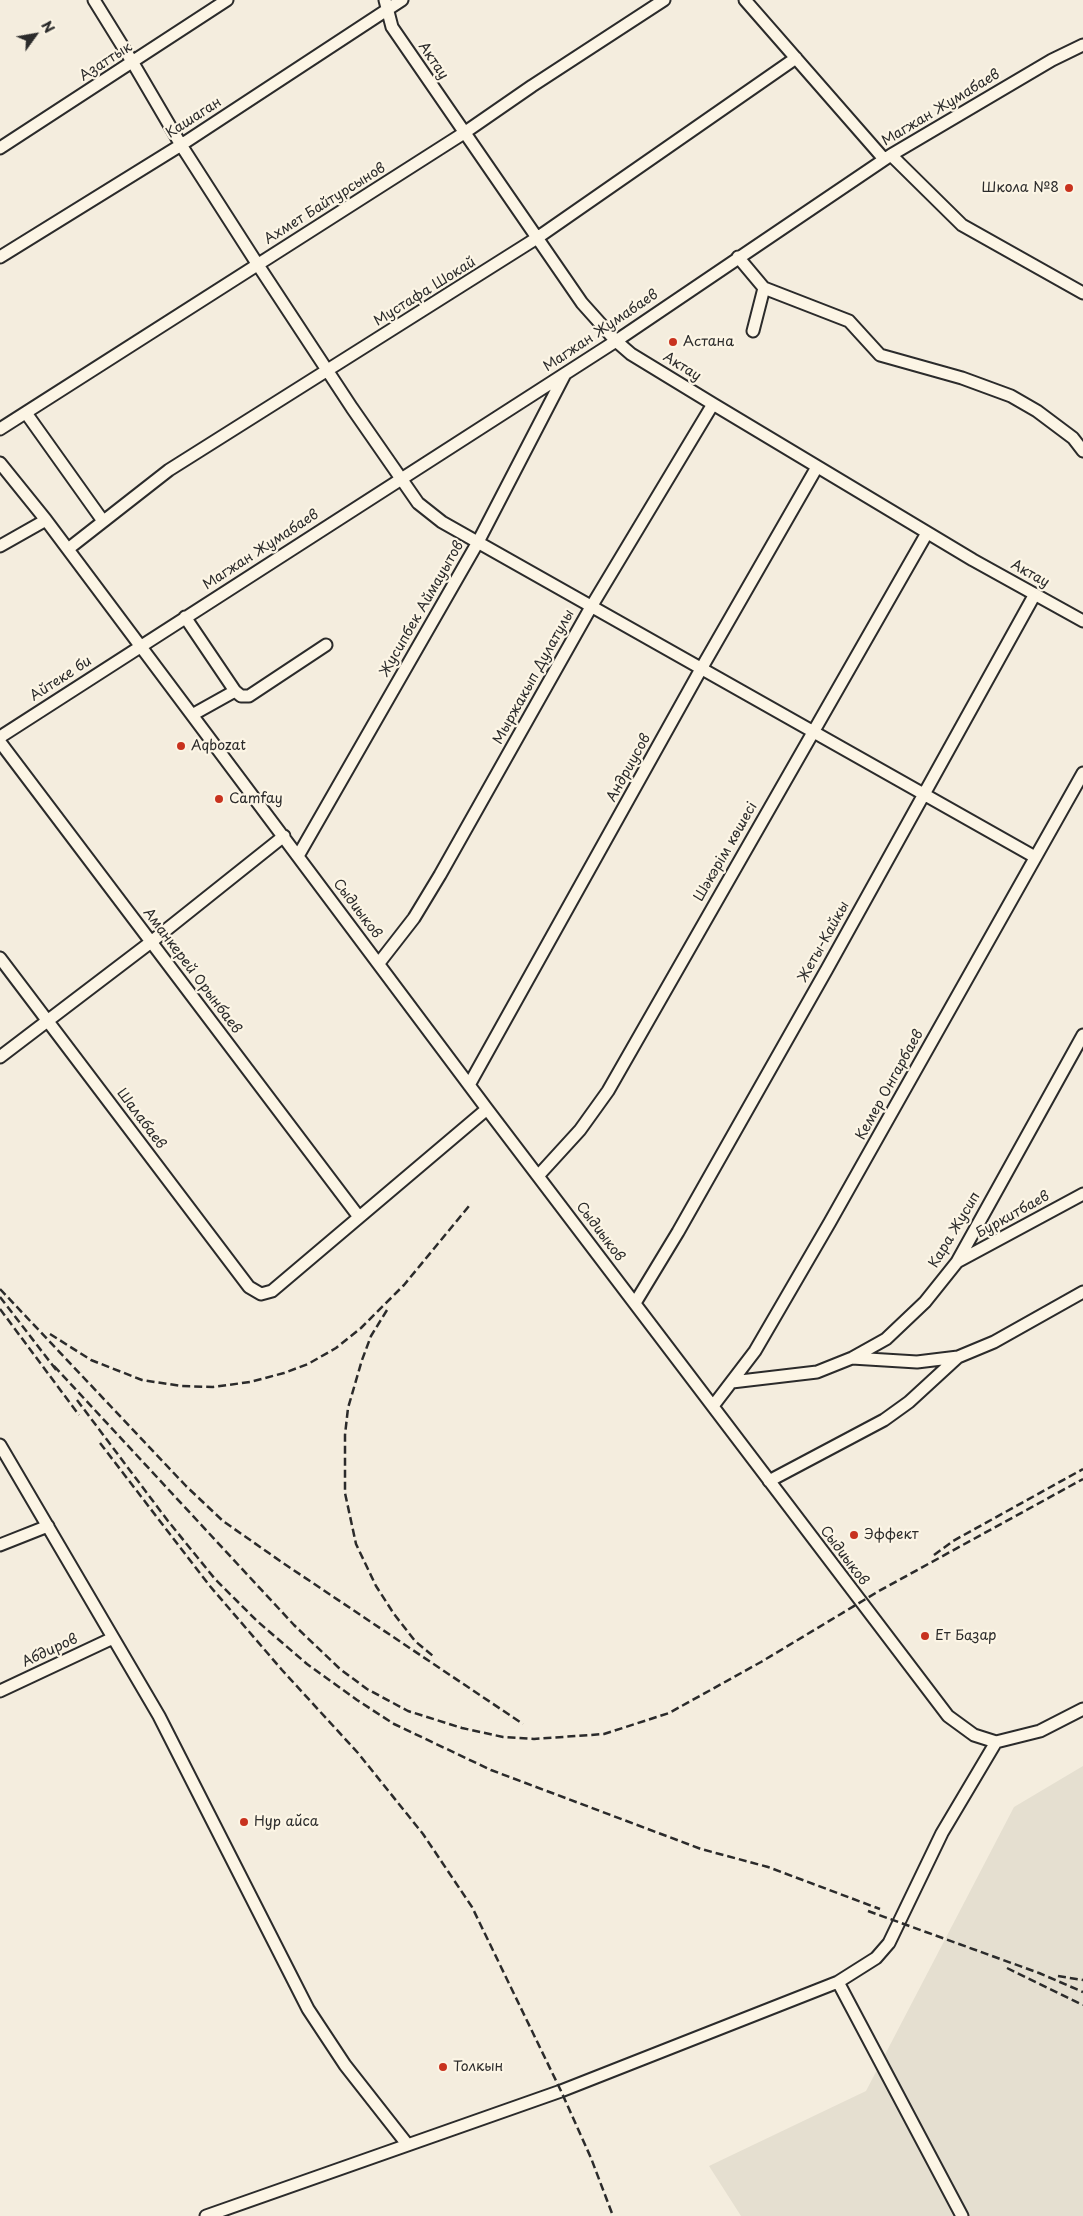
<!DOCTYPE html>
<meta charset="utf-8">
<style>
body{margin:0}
#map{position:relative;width:1083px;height:2216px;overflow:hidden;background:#f4edde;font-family:"Playpen Sans",sans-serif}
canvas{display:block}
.north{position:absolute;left:10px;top:10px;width:50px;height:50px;-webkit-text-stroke:4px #fcf5e5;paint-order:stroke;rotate:58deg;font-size:14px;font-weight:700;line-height:20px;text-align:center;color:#2b2b2b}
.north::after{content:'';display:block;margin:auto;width:18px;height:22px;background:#2b2b2b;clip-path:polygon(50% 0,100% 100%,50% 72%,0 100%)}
</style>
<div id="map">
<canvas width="1083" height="2216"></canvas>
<div class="north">N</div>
</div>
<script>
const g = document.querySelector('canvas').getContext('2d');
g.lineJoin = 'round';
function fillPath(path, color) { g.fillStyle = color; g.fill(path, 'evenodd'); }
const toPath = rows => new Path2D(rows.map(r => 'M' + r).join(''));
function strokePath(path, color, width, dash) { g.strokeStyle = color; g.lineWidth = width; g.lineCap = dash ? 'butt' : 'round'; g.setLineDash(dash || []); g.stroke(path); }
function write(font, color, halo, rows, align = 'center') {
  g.font = font + ' "Playpen Sans",sans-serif'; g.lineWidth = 4.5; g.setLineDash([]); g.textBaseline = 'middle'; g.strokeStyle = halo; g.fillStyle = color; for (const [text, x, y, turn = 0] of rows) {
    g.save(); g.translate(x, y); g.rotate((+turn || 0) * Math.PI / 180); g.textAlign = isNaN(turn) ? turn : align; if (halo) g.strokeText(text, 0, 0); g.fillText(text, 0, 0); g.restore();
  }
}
const built = toPath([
 [1083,1766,1083,2216,741,2216,709,2166,866,2091,1014,1807]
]);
const minor = toPath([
 [94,0,133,63,181,145,258,265,352,408,418,503,442,522,1035,857],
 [385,0,392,27,582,303,616,341,631,354,713,404,973,560,1083,621],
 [745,0,884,159],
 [0,148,227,0],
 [891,155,962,225,1083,293],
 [0,257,181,145,402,0],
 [738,257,764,288,849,321,880,355,962,378,1011,396,1037,411,1073,438,1083,451],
 [753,331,764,288],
 [26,413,103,521],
 [0,429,464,133,532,86,664,0],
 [0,463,46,520,487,1109,948,1716,974,1735,996,1742,1040,1731,1083,1709],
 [0,546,46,520],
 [68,549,169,470,537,238,796,58],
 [185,617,235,691,241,696,249,696,326,645],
 [192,715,235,691],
 [0,737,616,341,891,155,1052,60,1083,45],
 [0,742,359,1217],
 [298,856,478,542,565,374],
 [0,958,249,1287,261,1294,272,1291,487,1109],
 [379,963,414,918,440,875,591,607,713,404],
 [0,1057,151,942,284,836],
 [469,1085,701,669,817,467],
 [538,1176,580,1130,608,1091,927,533],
 [957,1262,1083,1194],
 [635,1303,678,1232,827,969,1035,594],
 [852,1358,917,1362,958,1357,994,1342,1083,1292],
 [732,1382,817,1372,852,1358,886,1339,925,1302,957,1262,1083,1035],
 [713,1406,755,1351,830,1222,1083,773],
 [0,1445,159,1716,308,2009,345,2065,407,2144],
 [769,1481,884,1420,909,1402,958,1357],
 [0,1545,48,1526],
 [0,1691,113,1638],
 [838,1982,962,2216],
 [206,2216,561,2091,838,1982,876,1958,889,1943,942,1833,996,1742]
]);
const rail = toPath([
 [0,1289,186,1486,223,1521,283,1563,523,1724],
 [0,1297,57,1371],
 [0,1309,79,1415],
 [387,1310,371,1336,362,1360,348,1408,345,1435,345,1493,356,1544,376,1586,394,1614,415,1641,433,1656],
 [50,1334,91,1360,142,1380,181,1386,213,1387,250,1382,284,1373,308,1364,336,1348,361,1328,404,1285,469,1206],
 [54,1366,294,1625,340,1669,367,1689,408,1711,462,1728,503,1737,534,1739,604,1734,669,1713,761,1662,879,1591,1083,1479],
 [77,1400,168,1521,215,1579,257,1621,307,1664,357,1700,394,1724,491,1770,701,1849,768,1867,880,1909],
 [100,1443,209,1585,282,1670,358,1753,423,1834,472,1907,561,2091,591,2158,613,2216],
 [934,1555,953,1541,1083,1469],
 [868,1911,1039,1973,1083,1992],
 [1007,1968,1083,2005],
 [1058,1976,1083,1980]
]);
const markers = [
 [1069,188,5,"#c8321e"],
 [673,342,5,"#c8321e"],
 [181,746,5,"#c8321e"],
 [219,799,5,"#c8321e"],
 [854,1535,5,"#c8321e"],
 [925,1636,5,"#c8321e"],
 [244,1822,5,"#c8321e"],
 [443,2067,5,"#c8321e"]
];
const streetNames = [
 ["Актау",433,61,56],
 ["Азаттык",106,62,-33],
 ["Магжан Жумабаев",941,108,-31],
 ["Кашаган",194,118,-33],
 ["Ахмет Байтурсынов",325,204,-32],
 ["Мустафа Шокай",425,292,-32],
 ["Магжан Жумабаев",601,331,-34],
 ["Актау",682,367,32],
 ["Магжан Жумабаев",261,550,-33],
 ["Актау",1030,574,29],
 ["Жусипбек Аймауытов",422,609,-60],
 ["Мыржакып Дулатулы",534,677,-61],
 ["Айтеке би",61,679,-33],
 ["Андриусов",629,768,-61],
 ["Шәкәрім көшесі",726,852,-60],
 ["Сыдиыков",357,909,53],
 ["Жеты-Кайкы",824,942,-61],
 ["Аманкерей Орынбаев",192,971,53],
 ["Кемер Онгарбаев",890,1085,-61],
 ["Шалабаев",141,1119,53],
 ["Буркитбаев",1013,1215,-29],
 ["Кара Жусип",955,1230,-59],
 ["Сыдиыков",600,1232,53],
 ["Сыдиыков",844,1556,53],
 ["Абдиров",50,1651,-25]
];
const poiNames = [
 ["Школа №8",1059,188,"right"],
 ["Астана",683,342],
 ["Aqbozat",191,746],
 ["Camfay",229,799],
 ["Эффект",864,1535],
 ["Ет Базар",935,1636],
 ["Нур айса",254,1822],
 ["Толкын",453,2067]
];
fillPath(built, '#e5dfd0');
strokePath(minor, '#2b2b2b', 15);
strokePath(minor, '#fcf5e5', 11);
strokePath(rail, '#2b2b2b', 2.5, [8, 4]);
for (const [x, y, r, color] of markers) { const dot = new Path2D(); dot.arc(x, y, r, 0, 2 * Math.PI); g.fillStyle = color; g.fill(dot); strokePath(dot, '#fcf5e5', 2); }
write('14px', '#2b2b2b', '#fcf5e5', streetNames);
write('14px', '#2b2b2b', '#fcf5e5', poiNames, 'left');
</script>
